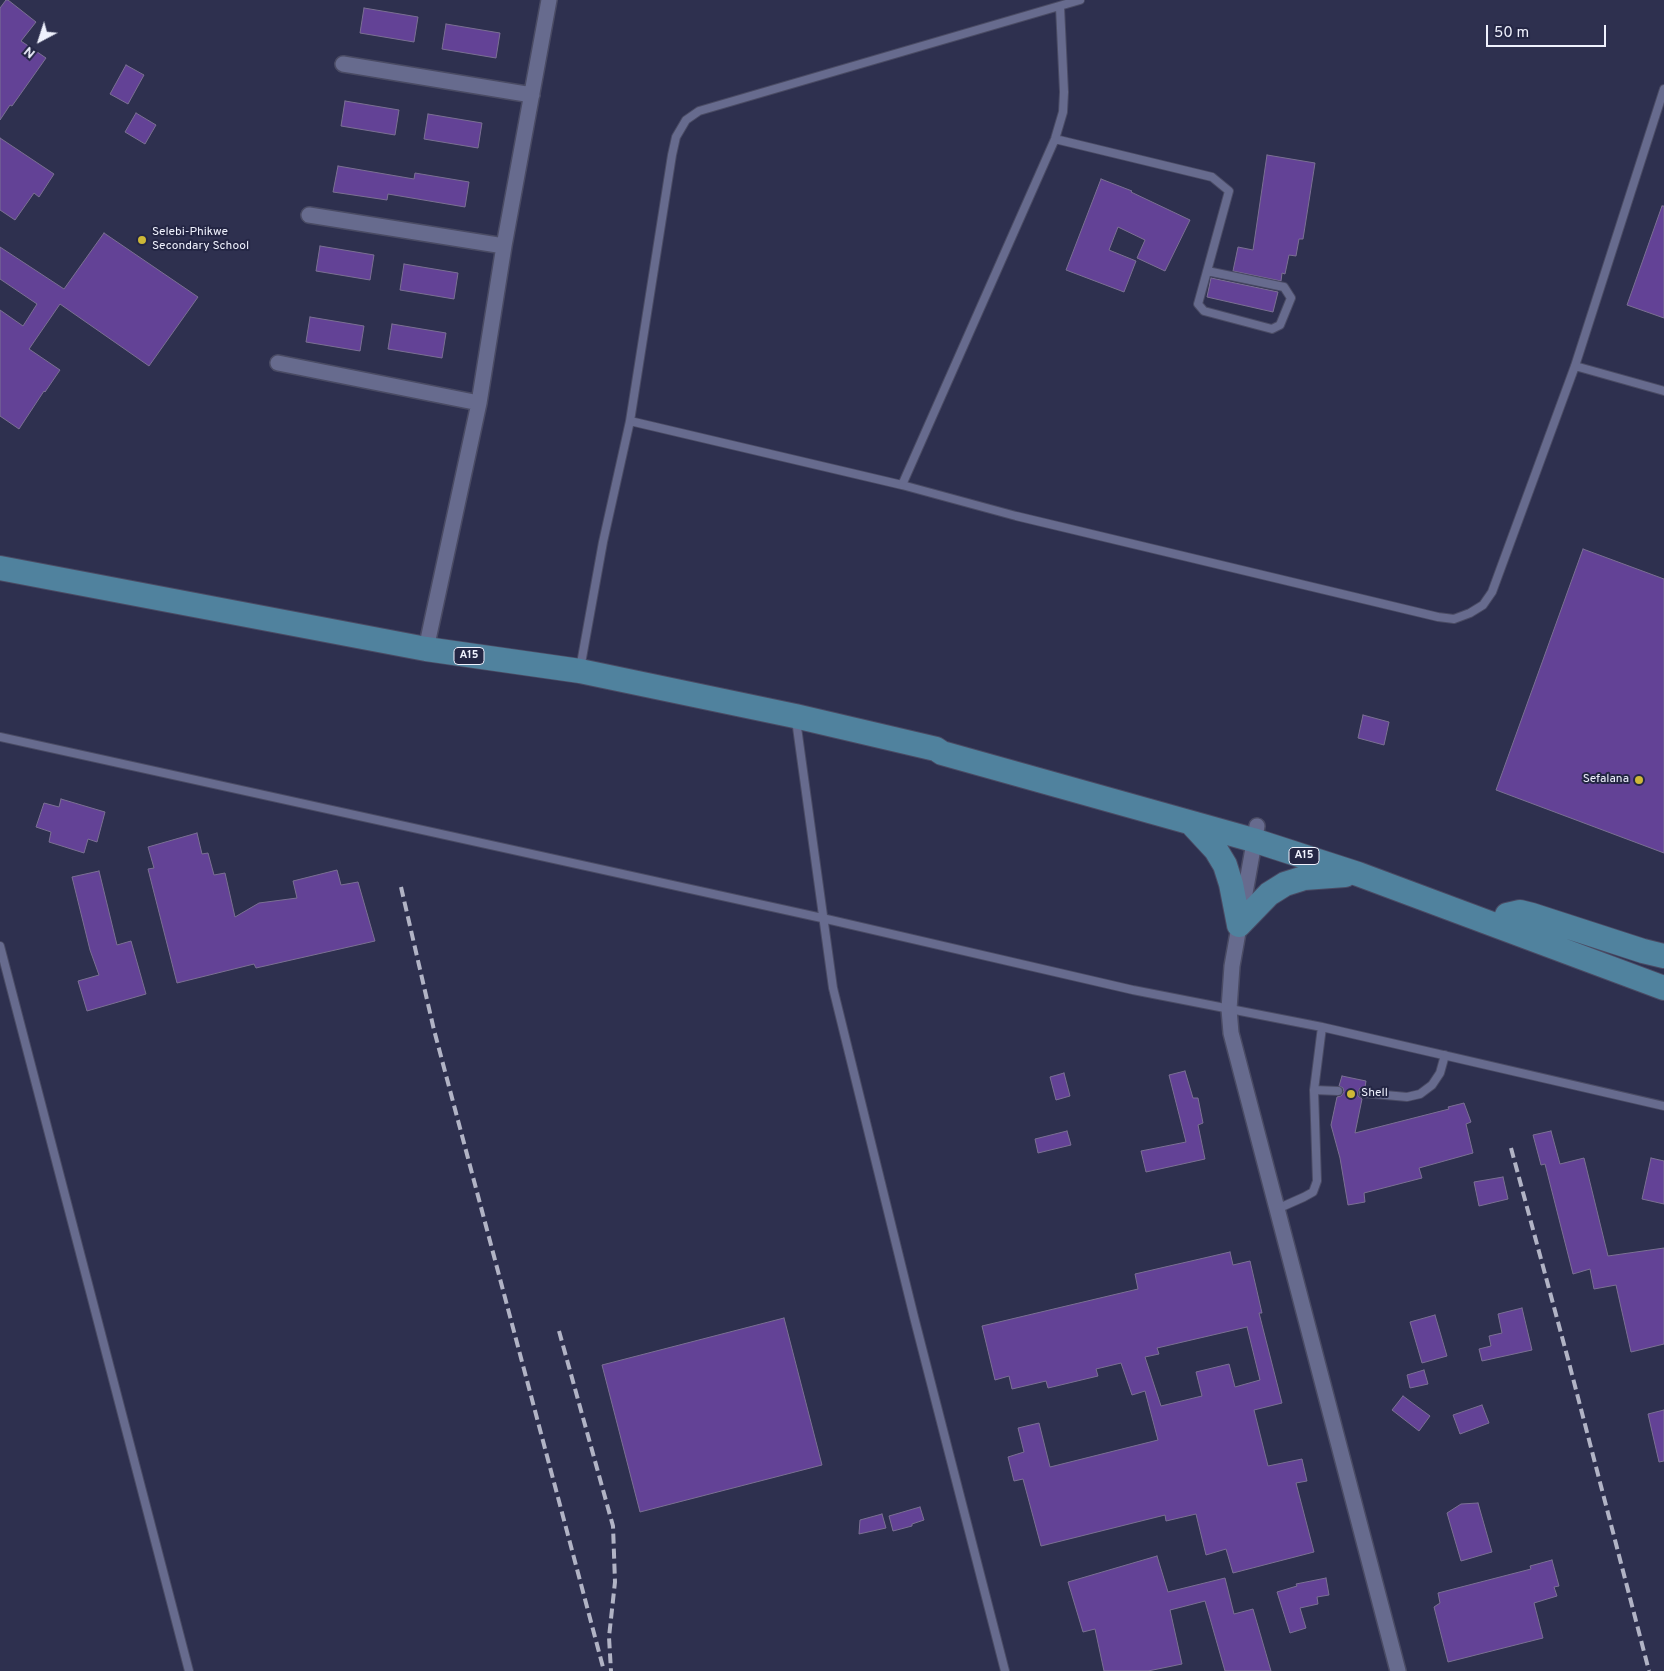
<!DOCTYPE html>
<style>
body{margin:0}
#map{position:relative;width:1664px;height:1671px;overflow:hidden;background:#2e304f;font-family:Overpass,sans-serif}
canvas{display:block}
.north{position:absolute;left:15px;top:15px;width:50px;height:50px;-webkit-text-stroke:4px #242644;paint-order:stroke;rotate:220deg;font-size:14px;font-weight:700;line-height:20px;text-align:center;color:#eff1fd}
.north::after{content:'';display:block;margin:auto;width:18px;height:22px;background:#eff1fd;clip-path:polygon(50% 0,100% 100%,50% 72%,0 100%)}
.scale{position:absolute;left:1486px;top:25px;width:120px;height:22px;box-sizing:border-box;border:2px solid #eff1fd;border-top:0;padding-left:6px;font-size:15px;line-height:18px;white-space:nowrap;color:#eff1fd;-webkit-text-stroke:4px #242644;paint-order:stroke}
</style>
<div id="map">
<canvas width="1664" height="1671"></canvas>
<div class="north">N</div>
<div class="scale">50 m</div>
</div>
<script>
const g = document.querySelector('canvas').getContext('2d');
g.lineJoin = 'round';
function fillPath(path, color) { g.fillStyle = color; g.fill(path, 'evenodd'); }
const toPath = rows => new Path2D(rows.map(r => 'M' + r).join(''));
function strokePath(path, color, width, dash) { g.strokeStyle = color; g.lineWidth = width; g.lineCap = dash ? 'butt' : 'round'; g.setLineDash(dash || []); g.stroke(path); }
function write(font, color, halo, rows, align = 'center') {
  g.font = font + ' Overpass,sans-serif'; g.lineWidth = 4; g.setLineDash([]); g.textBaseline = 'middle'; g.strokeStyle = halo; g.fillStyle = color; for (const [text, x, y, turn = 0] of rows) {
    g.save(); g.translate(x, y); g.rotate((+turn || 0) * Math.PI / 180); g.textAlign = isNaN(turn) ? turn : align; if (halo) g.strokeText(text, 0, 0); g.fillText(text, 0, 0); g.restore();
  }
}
const building = toPath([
 [6,0,8,0,36,22,21,41,46,58,12,106,10,105,0,120,0,8,6,0],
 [364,8,418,17,414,42,360,33,364,8],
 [446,24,500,33,496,58,442,49,446,24],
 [126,65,144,75,128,104,110,94,126,65],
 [345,101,399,110,395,135,341,126,345,101],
 [136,113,156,125,145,144,125,132,136,113],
 [428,114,482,123,478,148,424,139,428,114],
 [0,138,54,174,39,197,34,193,15,220,0,210,0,138],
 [1267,155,1315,163,1303,239,1299,239,1296,256,1289,255,1285,274,1282,273,1281,281,1233,271,1238,247,1253,250,1267,155],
 [338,166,414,179,415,173,469,182,465,207,388,194,387,200,333,192,338,166],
 [1101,179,1132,191,1131,192,1190,220,1165,271,1137,258,1145,240,1118,227,1109,250,1136,261,1124,292,1066,270,1101,179],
 [1662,206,1664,206,1664,318,1627,305,1662,206],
 [104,233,198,297,149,366,60,304,29,349,60,370,45,392,44,391,19,429,0,416,0,310,23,326,37,304,0,279,0,247,64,289,104,233],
 [320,246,374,255,370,280,316,271,320,246],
 [404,264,458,273,454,299,400,290,404,264],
 [1211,278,1278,292,1273,312,1207,297,1211,278],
 [310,317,364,326,360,351,306,342,310,317],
 [392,324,446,333,442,358,388,349,392,324],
 [1583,549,1664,579,1664,853,1496,790,1583,549],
 [1363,715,1389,722,1384,745,1358,738,1363,715],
 [61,799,105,812,97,842,88,839,84,853,49,842,51,832,36,827,44,803,59,807,61,799],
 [197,833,202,854,208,853,214,875,225,873,235,917,259,903,297,898,293,881,337,870,341,885,358,882,375,941,256,968,254,964,177,983,148,869,154,868,148,847,197,833],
 [99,871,117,945,131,941,146,994,87,1011,78,981,99,975,90,950,72,877,99,871],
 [1185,1071,1193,1098,1198,1098,1203,1123,1198,1125,1205,1159,1146,1172,1141,1151,1186,1142,1169,1075,1185,1071],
 [1064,1073,1070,1096,1056,1100,1050,1077,1064,1073],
 [1342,1076,1366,1081,1365,1087,1360,1088,1358,1092,1358,1096,1362,1099,1355,1133,1449,1109,1448,1107,1464,1103,1471,1122,1466,1124,1473,1153,1419,1168,1422,1178,1364,1193,1365,1202,1348,1205,1340,1158,1331,1125,1337,1097,1341,1096,1344,1092,1343,1088,1339,1086,1342,1076],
 [1067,1131,1071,1145,1038,1153,1035,1139,1067,1131],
 [1551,1131,1560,1164,1584,1158,1608,1256,1664,1248,1664,1344,1631,1352,1616,1285,1594,1289,1590,1269,1573,1274,1545,1164,1541,1165,1533,1135,1551,1131],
 [1651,1158,1664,1161,1664,1204,1642,1199,1651,1158],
 [1503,1177,1508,1199,1479,1206,1474,1182,1503,1177],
 [1230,1252,1233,1265,1250,1261,1262,1313,1259,1313,1282,1403,1254,1410,1268,1466,1302,1459,1307,1481,1296,1483,1314,1552,1233,1573,1226,1549,1206,1555,1196,1514,1166,1521,1165,1515,1041,1546,1023,1479,1014,1481,1008,1457,1024,1452,1018,1428,1039,1423,1050,1467,1158,1440,1145,1391,1132,1395,1121,1363,1096,1369,1098,1376,1048,1388,1046,1381,1012,1389,1009,1376,995,1380,982,1326,1138,1289,1135,1274,1230,1252],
 [1247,1327,1260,1380,1235,1387,1229,1364,1196,1372,1202,1396,1161,1406,1145,1357,1159,1354,1157,1348,1247,1327],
 [1522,1308,1532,1350,1482,1361,1479,1349,1491,1346,1489,1336,1502,1333,1498,1314,1522,1308],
 [1435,1315,1447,1356,1422,1363,1410,1322,1435,1315],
 [784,1318,822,1465,640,1512,602,1365,784,1318],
 [1424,1370,1428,1384,1410,1388,1407,1375,1424,1370],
 [1403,1396,1430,1416,1419,1431,1392,1410,1403,1396],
 [1482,1405,1489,1423,1460,1434,1453,1415,1482,1405],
 [1664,1410,1664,1461,1659,1462,1648,1414,1664,1410],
 [1478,1503,1492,1552,1461,1561,1447,1513,1461,1504,1478,1503],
 [920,1507,924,1520,912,1524,912,1526,893,1531,889,1516,920,1507],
 [882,1514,886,1528,859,1534,860,1520,882,1514],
 [1157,1556,1168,1592,1225,1578,1234,1614,1253,1609,1271,1671,1225,1671,1205,1601,1170,1610,1182,1664,1148,1671,1104,1671,1095,1629,1083,1632,1068,1582,1157,1556],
 [1552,1560,1559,1586,1554,1587,1557,1596,1534,1603,1543,1638,1448,1662,1434,1607,1440,1603,1438,1593,1531,1569,1530,1566,1552,1560],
 [1326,1578,1329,1595,1317,1597,1318,1604,1300,1608,1306,1628,1290,1633,1277,1592,1297,1586,1296,1584,1326,1578]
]);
const service = toPath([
 [1055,139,1212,177,1229,191,1198,304,1204,311,1272,329,1280,325,1291,298,1284,287,1207,271],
 [1575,366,1664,391],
 [630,421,902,485,1016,516,1438,617,1454,619,1470,613,1483,605,1492,592,1575,366,1664,89],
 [902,485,1055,139,1063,112,1064,92,1060,7],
 [580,669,603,542,630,421,672,155,676,137,686,120,699,111,1080,0],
 [796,720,833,988,914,1317,1005,1671],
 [0,737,822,918,1133,990,1322,1027,1664,1106],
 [0,946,189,1671],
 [1314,1090,1338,1091],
 [1363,1093,1407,1097,1420,1094,1432,1085,1440,1073,1445,1055],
 [1277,1209,1304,1197,1313,1192,1317,1181,1314,1090,1322,1027]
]);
const minor = toPath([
 [343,64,532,95],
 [309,215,504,246],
 [278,363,479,403],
 [426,649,479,403,504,246,549,0],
 [1257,826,1232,966,1229,1009,1231,1033,1398,1671]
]);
const primary = toPath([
 [0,568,426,649,580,671,795,716,936,749,942,753,1253,840,1358,874,1664,988],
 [1191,823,1216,850,1225,865,1231,884,1239,925],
 [1507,915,1520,912,1532,915,1643,951,1664,956],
 [1239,925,1269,894,1285,884,1304,878,1345,875]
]);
const rail = toPath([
 [401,887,434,1030,604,1671],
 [1511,1148,1568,1359,1649,1671],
 [559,1331,613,1526,615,1582,609,1637,611,1671]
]);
const markers = [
 [142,240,5,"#ceb837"],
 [1639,780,5,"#ceb837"],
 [1351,1094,5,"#ceb837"]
];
const shields = [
 [469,656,30],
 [1304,856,30]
];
const shieldNames = [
 ["A15",469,656],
 ["A15",1304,856]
];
const poiNames = [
 ["Selebi-Phikwe",152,233],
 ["Secondary School",152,247],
 ["Sefalana",1629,780,"right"],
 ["Shell",1361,1094]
];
fillPath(building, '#634296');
strokePath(building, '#7b7093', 1);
strokePath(service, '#4a4b64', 10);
strokePath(minor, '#4a4b64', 18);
strokePath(primary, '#4a4b64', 26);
strokePath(service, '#676b8e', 8);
strokePath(minor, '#676b8e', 15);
strokePath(primary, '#50829e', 24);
strokePath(rail, '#b1b3c5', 4, [10, 5]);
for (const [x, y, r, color] of markers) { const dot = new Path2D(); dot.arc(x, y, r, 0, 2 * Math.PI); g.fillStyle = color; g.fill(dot); strokePath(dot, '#242644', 2); }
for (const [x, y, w] of shields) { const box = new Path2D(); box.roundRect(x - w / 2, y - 8.5, w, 17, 4); g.fillStyle = '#242644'; g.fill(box); strokePath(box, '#eff1fd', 1); }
write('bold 11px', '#eff1fd', null, shieldNames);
write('12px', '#eff1fd', '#242644', poiNames, 'left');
</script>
